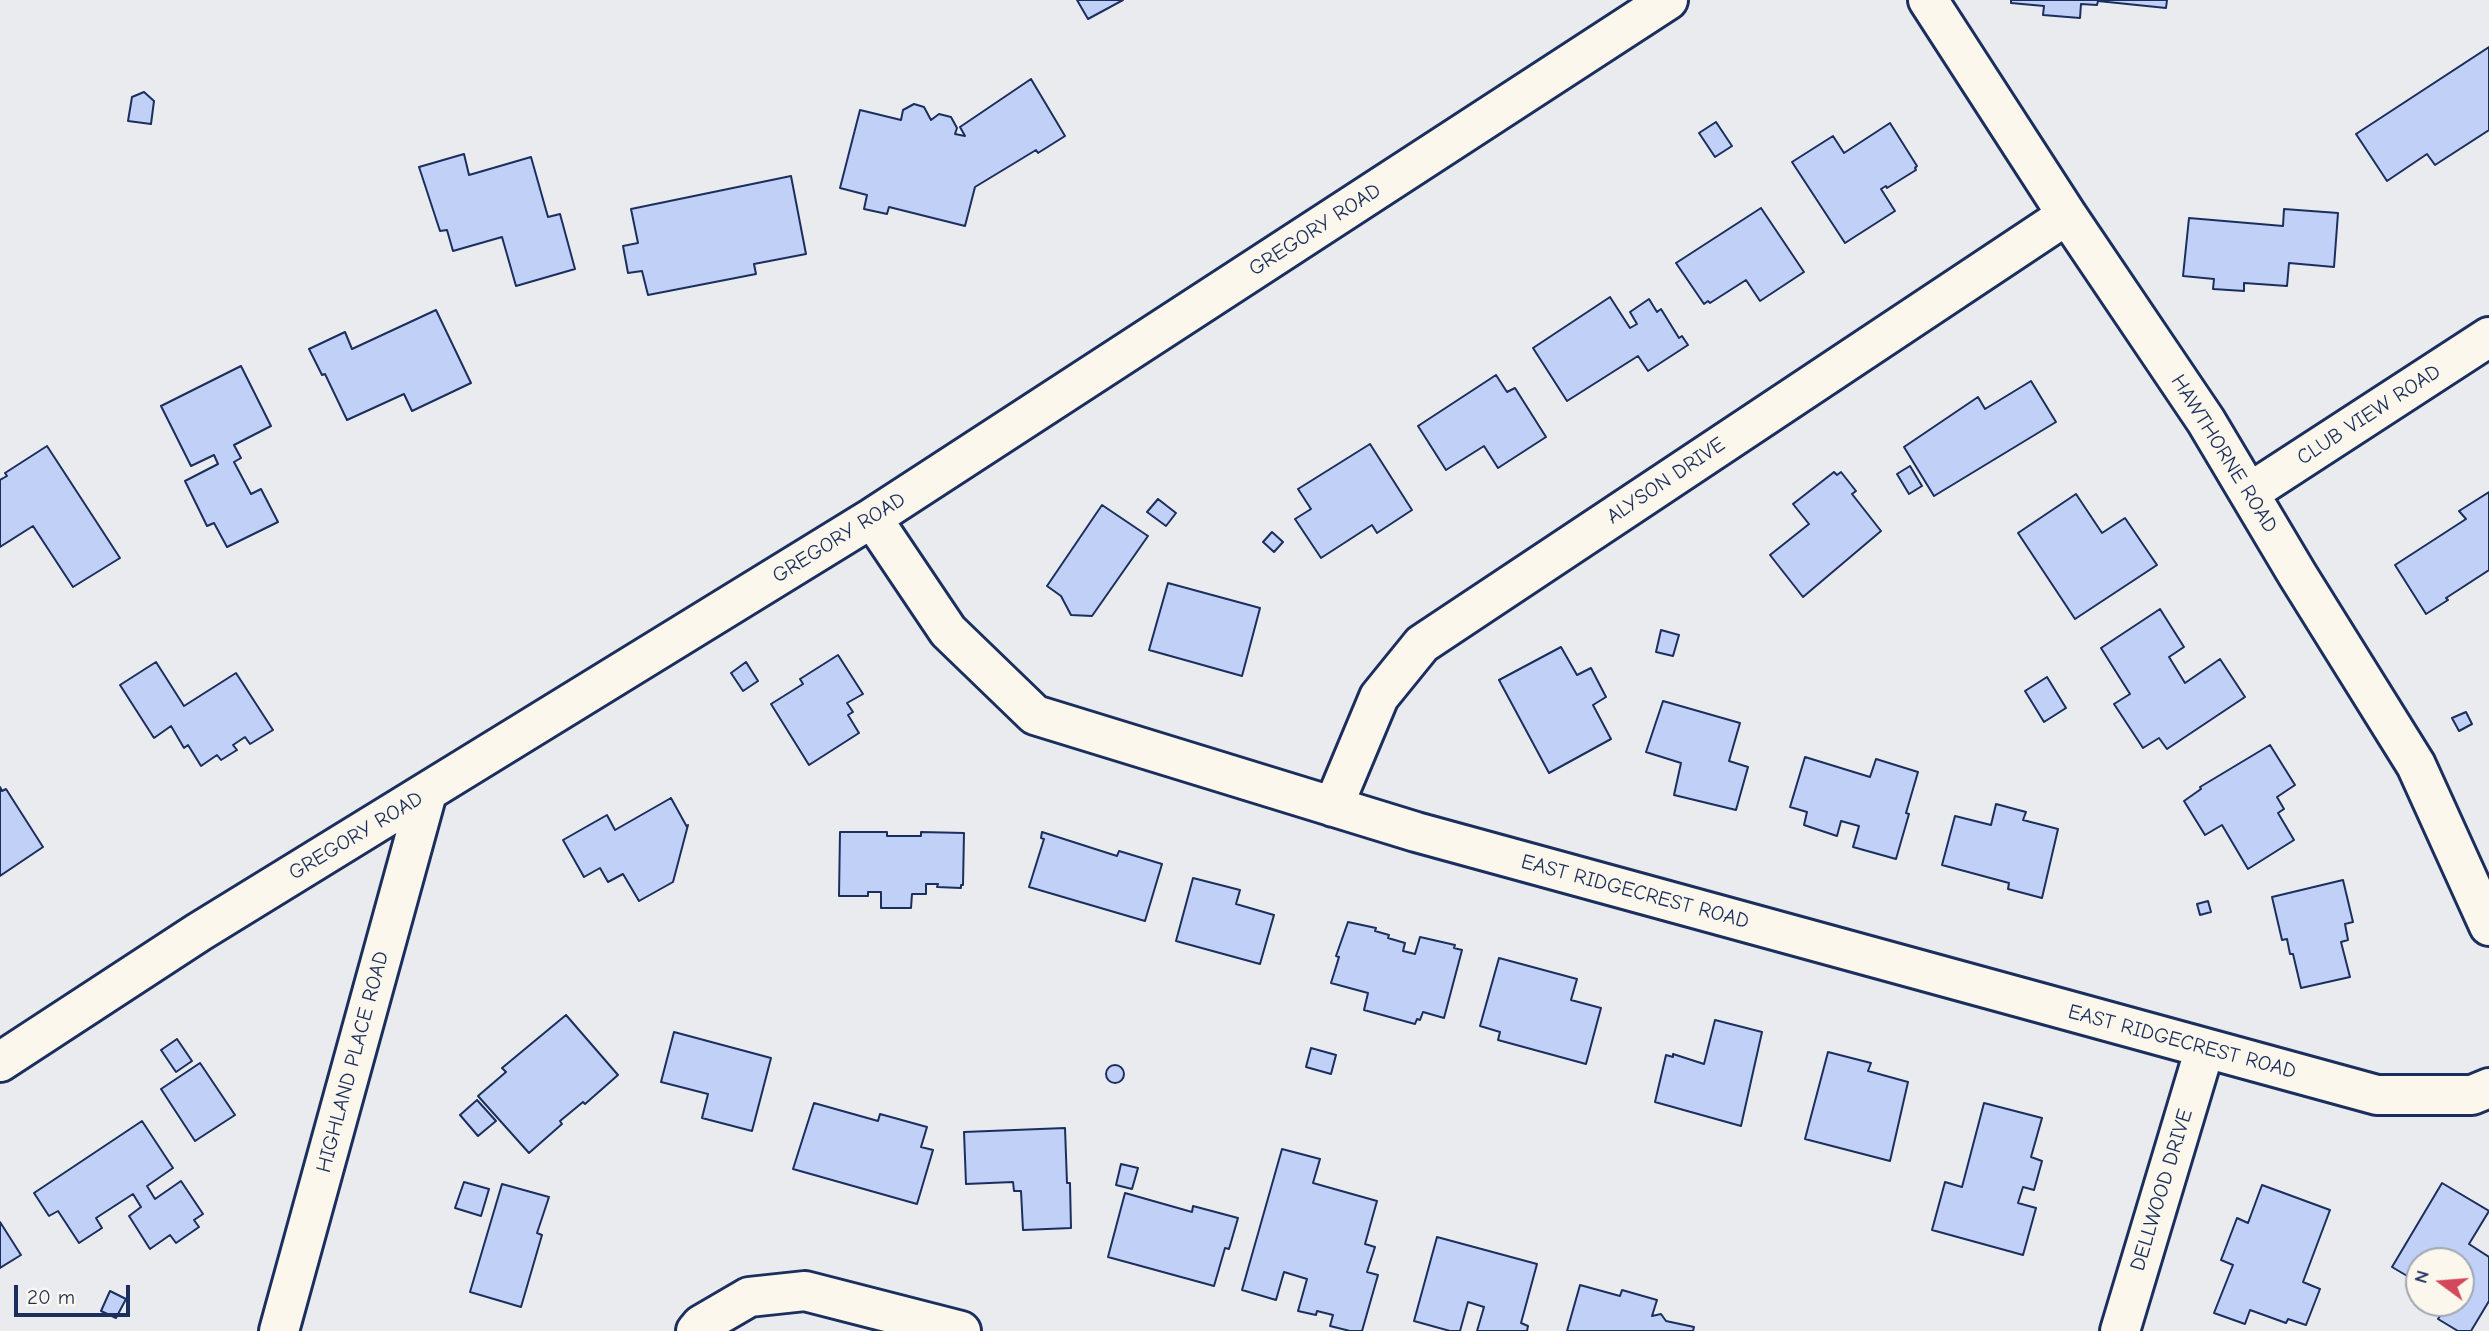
<!DOCTYPE html>
<style>
body{margin:0}
#map{position:relative;width:2489px;height:1331px;overflow:hidden;background:#e9ebef;font-family:"Comic Neue",sans-serif}
canvas{display:block}
.north{position:absolute;left:2405px;top:1247px;width:70px;height:70px;box-sizing:border-box;background:#fbf7ec;border:2px solid #a1a7b3;border-radius:50%;rotate:286deg;font-size:19px;font-weight:700;line-height:28px;text-align:center;color:#1b2f5e}
.north::after{content:'';display:block;margin:auto;width:24px;height:32px;background:#d1495b;clip-path:polygon(50% 0,100% 100%,50% 72%,0 100%)}
.scale{position:absolute;left:14px;top:1285px;width:116px;height:32px;box-sizing:border-box;border:4px solid #1b2f5e;border-top:0;padding-left:9px;font-size:21px;line-height:24px;white-space:nowrap;color:#1b2f5e;-webkit-text-stroke:5px #fbf7ec;paint-order:stroke}
</style>
<div id="map">
<canvas width="2489" height="1331"></canvas>
<div class="north">N</div>
<div class="scale">20 m</div>
</div>
<script>
const g = document.querySelector('canvas').getContext('2d');
g.lineJoin = 'round';
function fillPath(path, color) { g.fillStyle = color; g.fill(path, 'evenodd'); }
const toPath = rows => new Path2D(rows.map(r => 'M' + r).join(''));
function strokePath(path, color, width, dash) { g.strokeStyle = color; g.lineWidth = width; g.lineCap = dash ? 'butt' : 'round'; g.setLineDash(dash || []); g.stroke(path); }
function write(font, color, halo, rows, align = 'center') {
  g.font = font + ' "Comic Neue",sans-serif'; g.lineWidth = 6; g.setLineDash([]); g.textBaseline = 'middle'; g.strokeStyle = halo; g.fillStyle = color; for (const [text, x, y, turn = 0] of rows) {
    g.save(); g.translate(x, y); g.rotate((+turn || 0) * Math.PI / 180); g.textAlign = isNaN(turn) ? turn : align; if (halo) g.strokeText(text, 0, 0); g.fillText(text, 0, 0); g.restore();
  }
}
const building = toPath([
 [1077,0,1123,0,1088,19,1077,0],
 [2011,0,2167,0,2166,8,2098,1,2097,5,2081,4,2080,18,2043,15,2044,6,2011,3,2011,0],
 [2489,47,2489,130,2435,165,2427,154,2387,181,2356,134,2489,47],
 [1031,79,1065,136,1038,153,1036,150,975,187,965,226,889,207,887,214,864,209,867,195,840,188,860,110,901,120,903,110,914,104,924,107,931,120,939,114,951,117,957,128,955,134,965,136,960,127,1031,79],
 [144,92,154,101,151,124,128,121,132,97,144,92],
 [1716,122,1732,146,1715,157,1699,133,1716,122],
 [1890,123,1917,166,1915,168,1916,170,1887,188,1886,186,1881,189,1895,211,1845,243,1792,162,1833,136,1844,153,1890,123],
 [464,154,469,175,531,157,548,217,560,214,575,269,516,286,502,237,453,251,447,230,440,231,419,167,464,154],
 [791,176,806,254,754,264,756,274,648,295,642,271,628,273,623,246,638,243,631,209,791,176],
 [1761,208,1804,272,1760,301,1746,280,1710,303,1708,301,1704,304,1676,263,1761,208],
 [2284,209,2338,213,2334,267,2289,263,2287,286,2244,283,2244,291,2213,289,2214,279,2183,276,2189,218,2283,226,2284,209],
 [1610,297,1630,328,1637,324,1630,312,1649,299,1657,312,1661,309,1679,338,1682,336,1688,345,1648,371,1638,356,1567,401,1533,348,1610,297],
 [436,310,471,383,412,411,404,394,347,420,325,374,322,375,309,349,345,332,352,349,436,310],
 [241,366,271,426,234,445,241,458,234,462,251,494,261,489,278,522,227,547,214,523,207,526,185,481,218,464,214,455,191,466,161,406,241,366],
 [1496,375,1507,392,1515,388,1546,437,1498,468,1484,446,1446,470,1418,426,1496,375],
 [2031,381,2056,422,1934,496,1904,447,1978,397,1985,409,2031,381],
 [1370,444,1412,510,1377,533,1372,525,1321,558,1295,519,1311,509,1298,489,1370,444],
 [47,446,120,558,73,587,33,526,0,547,0,480,7,476,5,473,47,446],
 [1910,466,1922,486,1909,494,1897,474,1910,466],
 [1834,472,1837,475,1841,472,1856,491,1852,494,1881,531,1803,597,1770,555,1809,524,1793,504,1834,472],
 [2489,492,2489,570,2446,598,2448,600,2426,614,2395,565,2466,519,2459,511,2489,492],
 [2076,494,2102,533,2125,518,2157,565,2075,619,2018,533,2076,494],
 [1158,499,1176,513,1166,526,1147,512,1158,499],
 [1102,505,1148,536,1092,616,1071,615,1061,596,1047,586,1102,505],
 [1272,532,1283,542,1274,552,1263,542,1272,532],
 [1168,583,1260,608,1242,676,1149,650,1168,583],
 [2160,609,2184,647,2169,657,2185,683,2220,659,2245,697,2167,749,2159,738,2143,748,2114,704,2130,694,2101,648,2160,609],
 [1661,630,1679,635,1673,656,1656,652,1661,630],
 [1561,647,1577,675,1591,668,1606,697,1593,705,1611,739,1549,773,1499,680,1561,647],
 [838,655,863,694,847,703,853,712,848,715,859,733,809,765,771,704,803,684,800,679,838,655],
 [156,662,184,706,236,673,273,730,250,744,245,737,233,745,237,750,221,760,217,755,201,766,188,745,184,748,171,726,154,738,120,685,156,662],
 [746,662,758,681,743,691,731,673,746,662],
 [2047,677,2066,708,2044,722,2025,691,2047,677],
 [1663,701,1740,723,1729,761,1748,767,1736,810,1674,795,1681,763,1646,752,1663,701],
 [2466,712,2472,724,2459,731,2452,718,2466,712],
 [2270,745,2295,785,2277,797,2284,809,2278,813,2294,840,2248,869,2222,825,2205,835,2184,801,2201,789,2200,787,2270,745],
 [1805,757,1870,777,1876,759,1918,772,1906,813,1909,814,1896,859,1853,847,1859,826,1841,821,1837,836,1804,825,1807,812,1790,807,1805,757],
 [0,787,2,791,6,789,43,847,0,876,0,787],
 [671,798,687,827,688,825,673,882,639,901,623,874,608,882,600,868,584,877,563,840,607,815,615,830,671,798],
 [1996,804,2026,812,2023,820,2058,829,2042,898,2008,889,2009,883,1942,865,1955,816,1991,825,1996,804],
 [840,832,887,832,887,836,921,836,921,832,964,833,963,885,961,885,961,888,937,887,938,884,926,884,926,894,912,894,911,908,881,908,881,892,868,892,868,896,839,896,840,832],
 [1042,832,1117,856,1119,851,1162,864,1145,921,1029,887,1044,839,1041,838,1042,832],
 [1193,878,1240,890,1236,904,1274,915,1260,964,1176,941,1193,878],
 [2343,880,2353,922,2345,924,2348,940,2341,942,2350,977,2301,988,2293,954,2290,954,2287,939,2282,940,2272,897,2343,880],
 [2208,901,2211,912,2200,915,2197,904,2208,901],
 [1348,922,1376,928,1375,931,1389,935,1388,938,1405,943,1403,951,1415,954,1420,937,1455,945,1454,948,1462,950,1444,1018,1423,1012,1420,1020,1417,1019,1415,1024,1364,1010,1368,993,1331,983,1339,957,1336,956,1348,922],
 [1499,958,1577,979,1571,1000,1601,1008,1586,1064,1498,1040,1500,1032,1480,1026,1499,958],
 [566,1015,618,1075,585,1104,583,1102,560,1121,562,1124,529,1153,478,1096,506,1072,502,1068,566,1015],
 [1715,1020,1762,1032,1741,1126,1655,1102,1666,1055,1673,1057,1673,1054,1704,1064,1715,1020],
 [674,1032,771,1058,752,1131,702,1118,708,1094,661,1082,674,1032],
 [177,1039,192,1061,176,1072,161,1050,177,1039],
 [1311,1048,1336,1055,1331,1074,1306,1067,1311,1048],
 [1828,1052,1871,1063,1868,1071,1908,1082,1890,1161,1805,1139,1828,1052],
 [200,1063,235,1115,195,1141,161,1089,200,1063],
 '1106 1074a9 9 0 1 1 18 0a9 9 0 1 1-18 0Z',
 [477,1100,496,1121,478,1136,460,1115,477,1100],
 [814,1103,878,1121,880,1114,927,1127,921,1147,933,1150,917,1204,793,1169,814,1103],
 [1984,1103,2042,1118,2031,1157,2042,1161,2034,1190,2023,1187,2018,1203,2036,1208,2023,1255,1932,1230,1945,1182,1962,1187,1984,1103],
 [142,1121,173,1168,147,1186,155,1199,181,1181,203,1214,194,1220,199,1227,176,1243,170,1235,150,1249,129,1216,141,1207,133,1194,96,1218,102,1228,79,1243,58,1211,49,1216,34,1193,142,1121],
 [1065,1128,1067,1183,1070,1183,1071,1228,1023,1230,1021,1191,1014,1191,1013,1182,966,1184,964,1132,1065,1128],
 [1282,1149,1320,1159,1313,1183,1377,1201,1365,1244,1375,1247,1367,1272,1378,1275,1362,1331,1350,1331,1330,1326,1333,1315,1317,1311,1316,1315,1298,1311,1307,1279,1284,1272,1276,1300,1242,1290,1282,1149],
 [1121,1164,1138,1168,1132,1189,1116,1185,1121,1164],
 [464,1182,489,1189,481,1216,455,1208,464,1182],
 [2442,1183,2489,1211,2469,1244,2489,1257,2489,1301,2471,1331,2458,1331,2438,1319,2448,1303,2461,1303,2461,1261,2419,1261,2419,1283,2392,1267,2442,1183],
 [502,1184,549,1197,537,1233,542,1235,521,1307,470,1292,502,1184],
 [2262,1185,2330,1210,2303,1282,2320,1289,2306,1325,2288,1319,2286,1323,2250,1310,2245,1324,2214,1313,2233,1265,2221,1260,2237,1218,2248,1223,2262,1185],
 [1125,1193,1192,1212,1193,1206,1238,1218,1229,1249,1225,1248,1214,1286,1108,1257,1125,1193],
 [0,1222,21,1255,0,1268,0,1222],
 [1437,1237,1537,1264,1521,1323,1528,1326,1527,1331,1477,1331,1484,1307,1468,1302,1460,1331,1450,1331,1414,1321,1437,1237],
 [1580,1285,1620,1296,1622,1290,1657,1300,1652,1316,1661,1314,1666,1321,1694,1327,1693,1331,1567,1331,1580,1285],
 [110,1291,126,1299,116,1318,101,1311,110,1291]
]);
const minor = toPath([
 [1928,0,2067,215,2206,421,2297,574,2416,765,2489,926],
 [2249,493,2489,337],
 [872,518,948,631,1035,715,1416,832,2377,1095,2472,1095,2489,1088],
 [1333,807,1379,697,1422,644,2067,215],
 [0,1062,199,932,872,518,1668,0],
 [279,1331,427,793],
 [696,1331,701,1325,749,1297,805,1291,961,1331],
 [2120,1331,2205,1048]
]);
const streetNames = [
 ["GREGORY ROAD",1315,230,-33],
 ["CLUB VIEW ROAD",2369,415,-33],
 ["HAWTHORNE ROAD",2224,454,58],
 ["ALYSON DRIVE",1666,481,-34],
 ["GREGORY ROAD",839,538,-32],
 ["GREGORY ROAD",356,836,-31],
 ["EAST RIDGECREST ROAD",1635,892,15],
 ["EAST RIDGECREST ROAD",2182,1042,15],
 ["HIGHLAND PLACE ROAD",353,1062,-75],
 ["DELLWOOD DRIVE",2162,1190,-73]
];
fillPath(building, '#c0d0f6');
strokePath(building, '#1b2f5e', 2);
strokePath(minor, '#1b2f5e', 44);
strokePath(minor, '#fbf7ec', 38);
write('21px', '#1b2f5e', '#fbf7ec', streetNames);
</script>
